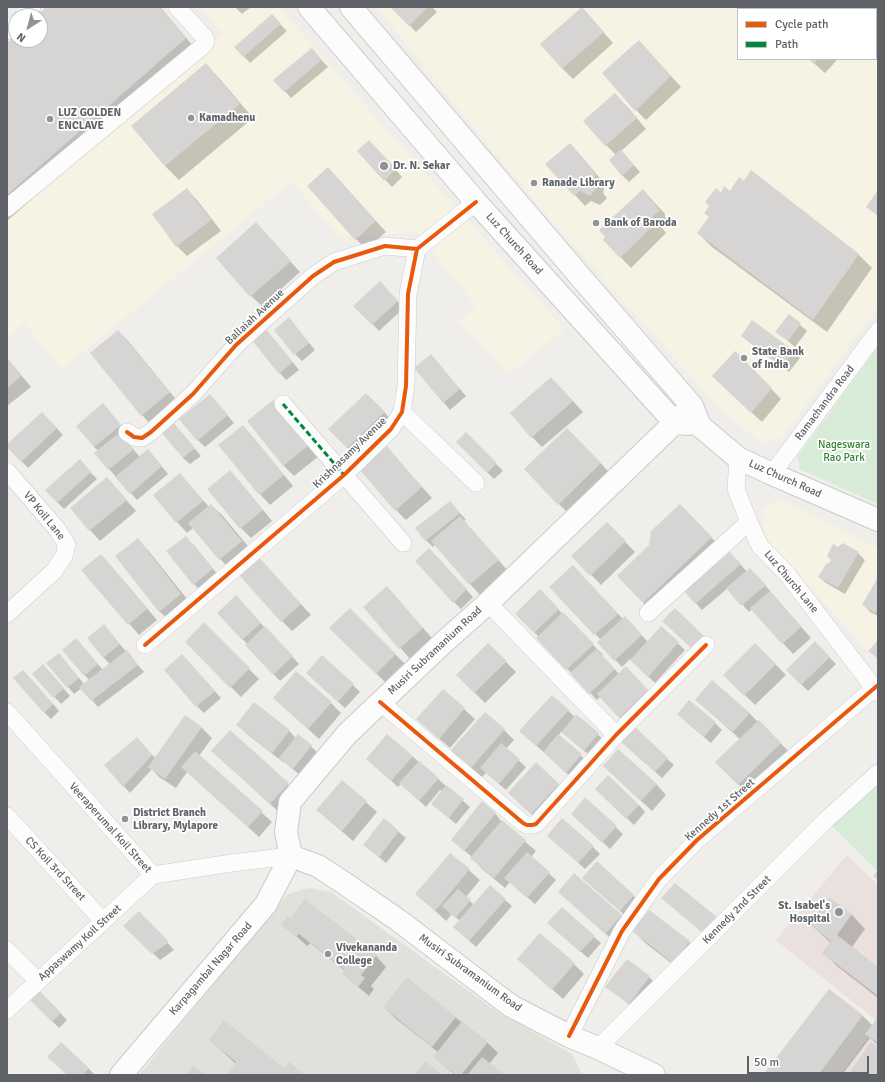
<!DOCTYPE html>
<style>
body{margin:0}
#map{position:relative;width:885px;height:1082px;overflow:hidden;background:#efeeea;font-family:Signika,sans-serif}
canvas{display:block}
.frame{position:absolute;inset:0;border:8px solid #5f6368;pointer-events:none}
.legend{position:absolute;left:737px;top:8px;width:140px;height:52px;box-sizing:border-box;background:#fff;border:1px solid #bfc1c3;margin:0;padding:5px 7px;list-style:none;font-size:12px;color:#5f6368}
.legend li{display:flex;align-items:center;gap:8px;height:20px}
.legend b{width:20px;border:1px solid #bfc1c3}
.north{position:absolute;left:8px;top:8px;width:40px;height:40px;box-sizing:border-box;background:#fff;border:1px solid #bfc1c3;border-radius:50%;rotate:216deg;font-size:11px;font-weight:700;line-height:16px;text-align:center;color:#5f6368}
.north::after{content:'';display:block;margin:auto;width:14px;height:18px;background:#919496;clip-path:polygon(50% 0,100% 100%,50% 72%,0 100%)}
.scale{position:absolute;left:747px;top:1056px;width:122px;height:18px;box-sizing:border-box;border:2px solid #5f6368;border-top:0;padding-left:5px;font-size:12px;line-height:14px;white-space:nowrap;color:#5f6368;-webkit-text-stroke:3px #fff;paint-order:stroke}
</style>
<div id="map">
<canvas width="885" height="1082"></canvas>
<div class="frame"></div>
<ul class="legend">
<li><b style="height:5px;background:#e8590c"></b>Cycle path</li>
<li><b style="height:5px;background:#00873e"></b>Path</li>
</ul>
<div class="north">N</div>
<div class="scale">50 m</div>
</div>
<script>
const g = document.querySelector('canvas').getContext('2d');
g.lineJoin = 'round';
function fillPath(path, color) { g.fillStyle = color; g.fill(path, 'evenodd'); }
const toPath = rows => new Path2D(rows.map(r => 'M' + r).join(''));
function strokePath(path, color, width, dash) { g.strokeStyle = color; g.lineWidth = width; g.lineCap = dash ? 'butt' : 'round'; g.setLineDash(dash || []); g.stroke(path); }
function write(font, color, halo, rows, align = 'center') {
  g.font = font + ' Signika,sans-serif'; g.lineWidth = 3.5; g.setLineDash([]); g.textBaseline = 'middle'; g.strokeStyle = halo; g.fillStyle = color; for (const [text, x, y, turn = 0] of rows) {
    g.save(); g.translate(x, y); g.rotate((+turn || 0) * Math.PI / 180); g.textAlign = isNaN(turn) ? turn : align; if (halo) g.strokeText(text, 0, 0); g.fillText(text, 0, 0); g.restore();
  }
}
const commercial = toPath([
 [200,7,278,7,564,329,508,375,459,321,476,306,416,231,340,239,292,181,62,369,24,323,7,340,7,219,222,33],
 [377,7,757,7,759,9,738,9,738,59,876,59,876,9,774,9,776,7,878,7,878,307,782,438,762,443,719,408,552,221,426,70],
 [781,499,878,548,878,657,874,658,764,536,764,508]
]);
const education = toPath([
 [309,888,331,892,499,1013,572,1054,582,1075,139,1075,288,894]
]);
const medical = toPath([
 [847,855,878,885,878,1022,776,940],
 [878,1024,878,1075,840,1075]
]);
const green = toPath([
 [878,347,878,504,800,469,798,456],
 [878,779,878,870,877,871,830,824]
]);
const shadow = toPath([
 [48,7,160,7,199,53,7,221,7,45,16,36,16,40,40,40,40,16,38,16],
 [235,7,251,7,242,14],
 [392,7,432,7,437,12,416,32],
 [772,7,795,7,797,9,774,9],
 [834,7,878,7,878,17,876,19,876,9,832,9],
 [582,8,613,43,573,79,562,68],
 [278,22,287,31,250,63,235,47],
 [639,41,681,87,646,120,636,110],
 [312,49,328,67,291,98,275,80],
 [809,59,838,59,825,73],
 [206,65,219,78,253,118,179,180,165,166,132,126],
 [625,104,646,129,621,151,640,172,629,182,622,175,616,155,606,145],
 [570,144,605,184,603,193,607,198,600,205,591,201,585,206,547,164],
 [376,148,402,177,392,187,358,151],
 [338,179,386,232,366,249,356,239],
 [187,189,197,200,221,231,187,256,177,246],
 [643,190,665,214,665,217,669,222,662,228,666,233,631,268,604,240],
 [730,192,858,254,872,268,827,332,712,247,698,233],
 [256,224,300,272,262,306,251,296],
 [386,289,404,308,379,331,355,306],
 [789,315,807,331,795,347,777,332],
 [289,319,315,350,302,361,295,354],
 [265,329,299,370,286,380,280,373],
 [118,331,128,341,179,403,152,426,142,415,91,353],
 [742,336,793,352,800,358,789,372,749,342],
 [735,352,781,399,762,422,724,387],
 [431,355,466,396,450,410,415,368],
 [7,358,31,387,7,406],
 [561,388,583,412,542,447,532,437],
 [210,395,234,423,205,447,198,440],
 [273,401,319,456,294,476,284,466,248,421],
 [377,404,394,423,358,457,347,447],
 [103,405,127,432,126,441,140,457,154,457,168,474,137,500,109,469,99,451,94,447],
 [49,420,63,435,28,468,7,446],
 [172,422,201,456,190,464,183,458],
 [242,426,253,437,293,486,270,505,260,494,220,445],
 [466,434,503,471,494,479,457,442],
 [578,440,611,474,569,514,559,504],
 [387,448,432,498,406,520,396,510],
 [86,468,97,479,64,509,57,502],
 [230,472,240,482,272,521,251,538,241,528],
 [180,474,209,507,211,505,222,515,252,551,230,570,193,528,187,533,154,496],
 [107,478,136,511,100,541,90,530],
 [450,502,466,520,464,521,508,571,480,595,435,545,433,547,426,540],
 [694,519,725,552,687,588,737,560,747,572,757,576,811,638,793,654,752,609,749,612,728,588,702,610,684,590,657,616,643,603],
 [607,523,635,552,601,585,573,556],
 [137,540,148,550,191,604,170,621,159,611],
 [193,544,219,576,201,591,194,584],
 [858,553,865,560,845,594,826,583,819,577],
 [101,555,111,566,157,620,139,635,83,570],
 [436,556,473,597,461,609,454,602],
 [573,566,623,619,625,618,648,642,661,628,685,650,655,683,630,659,622,667,598,642,601,640,551,587],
 [268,568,311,615,292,631,282,621],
 [878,579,878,616,870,612,864,605],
 [387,588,433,639,410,659,365,607],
 [540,591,603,655,602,656,619,674,626,668,658,701,632,726,674,765,662,778,627,747,631,729,600,697,597,700,538,638,539,637,517,614],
 [242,603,299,664,280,681,246,645,247,644,218,613],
 [350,609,406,665,387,684,331,628],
 [204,624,259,679,241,697,186,642],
 [104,626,144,672,98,707,82,688,74,694,68,687,59,654,84,684,89,680,63,650,76,639,103,670,110,664,103,657],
 [815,643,836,664,808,691,787,670],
 [488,644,516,672,485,703,457,675],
 [755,644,786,675,755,705,725,675],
 [189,662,221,698,204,713,197,706],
 [50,672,70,696,61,704,33,674],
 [30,678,59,711,51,719,44,712],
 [314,680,353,685,360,692,345,708],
 [443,690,475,719,450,748,428,729],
 [552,696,575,717,576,715,605,741,591,757,562,731,558,736,588,762,573,779,527,737],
 [696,700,749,713,758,722,759,721,791,754,749,795,717,762,740,739],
 [331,703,341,713,319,739,285,708],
 [186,716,202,728,212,738,199,756,272,822,259,837,187,772,176,788,159,777,152,769,130,793,105,765,143,745,155,758],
 [685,721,715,723,722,730,711,743],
 [238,725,289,731,296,738,299,735,318,753,300,775,283,761,283,762,248,735],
 [504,730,514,740,506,749,526,767,506,790,486,773,481,778,462,761],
 [230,732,298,794,281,814,223,761],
 [412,756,470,807,456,824,432,804,442,791,440,790,426,807,401,784,398,787,367,759],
 [536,764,569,795,542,824,519,803],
 [614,776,656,784,666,795,652,811],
 [342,781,377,812,353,841,317,810],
 [596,789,639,805,645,812,634,825],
 [585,799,623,834,610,849,579,820],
 [495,813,501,821,536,851,531,857,556,880,535,904,510,882,505,888,481,868,472,857,459,846],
 [384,820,406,838,386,863,364,845],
 [555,842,593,847,600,854,585,869],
 [450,854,480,880,466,897,474,905,505,900,512,906,476,947,462,934,460,921,452,914,446,921,417,894],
 [597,863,640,902,627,917,590,885],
 [559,892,621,916,632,926,616,943],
 [830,899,852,915,865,929,852,947,878,968,878,998,837,966,824,953,831,943,810,924],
 [650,911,689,942,699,952,684,973,644,942,634,931],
 [146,919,174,950,160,960,124,926],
 [283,924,376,956,386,967,371,986,374,989,369,996,343,974,345,971,310,943,307,946],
 [556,930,594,937,601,943,588,958],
 [518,959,574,964,584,974,563,999],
 [649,977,656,984,636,1010,607,987],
 [829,990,863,1016,873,1026,878,1018,878,1045,870,1038,842,1075,764,1075],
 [38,991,67,1020,59,1028,30,999],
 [384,1007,455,1017,488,1043,498,1053,489,1064,503,1075,455,1075,434,1057,438,1052,395,1018],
 [210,1040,284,1070,303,1075,227,1075,236,1064],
 [61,1043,89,1069,95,1075,68,1075],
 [871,1043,878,1048,878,1075,849,1075]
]);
const building = toPath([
 [46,7,159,7,186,38,7,195,7,43,16,35,16,40,40,40,40,16,36,16],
 [390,7,428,7,409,26],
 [582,7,604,32,562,69,540,44],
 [771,7,784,7,782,9,773,9],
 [832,7,868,7,866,9,830,9],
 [272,14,281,24,243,57,234,47],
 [639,40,671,76,635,111,602,73],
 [312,48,322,60,284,92,273,80],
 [809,59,818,59,814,64],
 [206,63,240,104,165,166,131,126],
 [615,93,637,118,605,146,583,121],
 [369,140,396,169,384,181,357,151],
 [570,143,596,173,593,182,598,187,590,196,580,191,574,196,545,164],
 [621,149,634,165,622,176,609,160],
 [328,167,376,221,355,240,307,186],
 [751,170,859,254,813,320,697,233,709,217,704,213,709,206,705,202,716,188,721,193,724,186,730,191,739,177,744,181],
 [187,188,211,220,176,247,152,214],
 [643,189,660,211,652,217,657,222,620,258,603,240,605,237,599,230],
 [878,190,878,216,866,207],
 [256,222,291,261,250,297,216,258],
 [380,281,398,301,372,325,353,306],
 [789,314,801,323,788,341,775,332],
 [289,317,309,343,294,355,274,330],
 [752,320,794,351,782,366,741,336],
 [265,328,293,362,279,374,251,339],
 [118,330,170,392,141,416,90,353],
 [735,351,772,388,751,413,712,376],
 [431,354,460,389,443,403,414,368],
 [7,358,21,376,7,388],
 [551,377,573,401,531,438,510,413],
 [366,393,385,412,347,448,328,429],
 [210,394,228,415,197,441,179,419],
 [273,400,309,445,283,466,247,421],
 [103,403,121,425,94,447,76,426],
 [42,412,57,428,21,462,7,447,7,444],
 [172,421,195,448,183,458,160,431],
 [243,425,284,475,259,495,218,445],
 [567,428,601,463,558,505,524,469],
 [466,432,497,463,487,473,456,442],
 [119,433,133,450,108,470,94,453],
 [387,446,422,487,395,511,360,470],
 [148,449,162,466,130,494,115,477],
 [80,459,91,472,57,503,45,490],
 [230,470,263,510,240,529,207,489],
 [180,473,203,501,176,523,153,495],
 [107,477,127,500,89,531,70,508],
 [450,501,460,513,425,541,415,528],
 [211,504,242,541,219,560,188,523],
 [680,504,712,537,643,603,617,576,649,545,651,531],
 [460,516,499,560,469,585,431,541],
 [607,522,626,541,590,576,571,556],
 [186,536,213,569,193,585,166,551],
 [138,538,181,594,159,612,115,556],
 [843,543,859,552,838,588,818,577,827,563,829,563,831,560,827,556,833,544,838,547],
 [429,548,467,589,453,603,415,561],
 [730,552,741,564,695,604,684,591],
 [101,554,147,609,128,625,81,570],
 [258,556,301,604,281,622,238,574],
 [573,565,618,614,594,635,549,587],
 [750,568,766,585,741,606,726,588],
 [878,577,878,607,875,613,862,605],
 [387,586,423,628,399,649,363,607],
 [540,589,559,609,534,633,515,614],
 [770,591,801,627,782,644,750,608],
 [236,595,261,623,242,640,217,613],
 [350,608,396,654,376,674,329,628],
 [675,608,704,636,692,649,662,621],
 [563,612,594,644,566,670,536,638],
 [625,616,642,635,614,661,597,642],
 [204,622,250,668,230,688,185,642],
 [104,624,120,644,103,658,87,638],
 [265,626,293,656,273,675,245,645],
 [661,626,679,642,648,677,630,660],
 [76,638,98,664,84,676,62,650],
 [878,640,878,659,868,651],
 [815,641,830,657,801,685,786,670],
 [488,643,507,661,474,693,456,675],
 [755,643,776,664,744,696,723,675],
 [596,649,615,669,589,694,570,673],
 [127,650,138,665,91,701,79,687],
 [59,653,79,678,67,688,46,663],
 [182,654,215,691,196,707,164,670],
 [322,655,354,684,338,702,306,673],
 [43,664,64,688,53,698,32,674],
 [626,666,648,690,619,718,597,694],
 [23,670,53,704,44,713,13,678],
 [296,671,332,702,308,729,273,698],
 [712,680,750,713,733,732,695,700],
 [443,689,465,708,439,739,416,719],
 [552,695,569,710,536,746,519,731],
 [689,700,716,722,704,737,677,714],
 [254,702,290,730,272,753,236,725],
 [485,712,505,729,470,769,450,751],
 [576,714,599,733,584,751,561,732],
 [185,715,202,727,165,779,148,767],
 [759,720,781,743,738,785,715,762],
 [633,725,668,758,655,772,619,740],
 [230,730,289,783,270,804,211,751],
 [298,734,312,745,293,769,279,758],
 [387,734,413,756,391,781,366,759],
 [558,734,582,754,566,773,543,752],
 [137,737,152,755,123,787,104,765],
 [501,743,520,759,499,784,480,768],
 [618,749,657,784,641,801,603,766],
 [195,751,263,811,248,827,181,767],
 [419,761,439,778,419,801,399,783],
 [536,762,559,784,531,814,508,793],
 [608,775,639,805,626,819,595,789],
 [342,780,367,801,342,831,316,810],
 [446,785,464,799,449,818,431,804],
 [585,797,617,826,602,843,571,814],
 [482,801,496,813,464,851,451,840],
 [384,818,399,831,379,857,363,845],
 [562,818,594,846,578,863,547,836],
 [502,820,526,840,494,878,470,858],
 [527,852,550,872,527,898,504,878],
 [450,853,470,869,435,911,415,894],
 [597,861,634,895,620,911,582,878],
 [878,870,878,880,873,876],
 [574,873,622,915,605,934,558,892],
 [675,883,718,918,704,934,661,898],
 [490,885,506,899,469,941,453,927],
 [458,889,471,900,455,918,442,906],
 [829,897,852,914,837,935,878,967,878,996,822,953,831,941,809,924],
 [305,899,377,955,361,975,365,978,358,987,342,974,345,970,299,934,296,937,281,925,288,916,291,918],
 [562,907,595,936,580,952,547,923],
 [649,910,690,941,673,963,632,931],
 [139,911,169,942,152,954,123,926],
 [540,933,575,963,552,990,517,959],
 [627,959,650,976,629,1004,605,987],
 [407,977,456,1017,432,1047,383,1007],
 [38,989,61,1013,52,1022,29,999],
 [829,989,863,1015,818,1075,763,1075],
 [878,1017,878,1043,865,1034],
 [224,1020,284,1068,289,1062,305,1075,226,1075,236,1062,209,1040],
 [462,1021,488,1042,461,1075,456,1075,433,1057],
 [61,1042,89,1068,83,1075,67,1075,47,1057],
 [871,1042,878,1047,877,1075,848,1075],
 [482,1057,504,1074,503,1075,467,1075],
 [425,1061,443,1075,414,1075],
 [193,1066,205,1075,185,1075]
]);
const street = toPath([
 [756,7,758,9],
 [23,16,32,7],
 [7,31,16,23],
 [7,208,204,45,206,41,205,38,177,7],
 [283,404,403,543],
 [402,412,476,483],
 [127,432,134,437,142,438,151,432,193,394,236,345,313,276,334,262,385,246,417,249],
 [738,458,736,489,749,522,760,546,787,574,878,693],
 [7,471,57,529,67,545,64,556,54,571,7,614],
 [772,474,878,331],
 [488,603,616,735],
 [648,613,749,522],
 [145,645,344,475,391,429,402,412,406,386,408,294,417,249,476,202],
 [380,702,523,823,527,825,532,825,536,824,616,735,706,645],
 [7,712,153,875],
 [7,816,103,921],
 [153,875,232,863,291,856],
 [7,950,38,981],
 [7,1010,153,875],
 [569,1036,622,931,659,879,697,840,878,685],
 [598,1048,826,820,878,773]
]);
const secondary = toPath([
 [309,7,476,202,675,423,689,424],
 [351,7,584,281,692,406,700,426,738,458,772,474,878,520],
 [291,856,286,832,290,802,347,734,444,642,488,603,692,406],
 [291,856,318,866,344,883,398,920,511,1006,569,1036,598,1048,654,1075],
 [121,1075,266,904,291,856]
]);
const quiet = toPath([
 [283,404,344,475]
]);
const cycleway = toPath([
 [127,432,134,437,142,438,151,432,193,394,236,345,313,276,334,262,385,246,417,249],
 [145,645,344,475,391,429,402,412,406,386,408,294,417,249,476,202],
 [380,702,523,823,527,825,532,825,536,824,616,735,706,645],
 [569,1036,622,931,659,879,697,840,878,685]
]);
const markers = [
 [191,118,4,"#919496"],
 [50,119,4,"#919496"],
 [384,166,5,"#919496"],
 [534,183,4,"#919496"],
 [596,223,4,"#919496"],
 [744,358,4,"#919496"],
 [125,819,4,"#919496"],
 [839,912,5,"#919496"],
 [328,954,4,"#919496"]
];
const poiNames = [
 ["LUZ GOLDEN",58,113],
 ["ENCLAVE",58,126],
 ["Kamadhenu",199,118],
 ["Dr. N. Sekar",393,166],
 ["Ranade Library",542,183],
 ["Bank of Baroda",604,223],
 ["State Bank",752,352],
 ["of India",752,365],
 ["District Branch",133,813],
 ["Library, Mylapore",133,826],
 ["St. Isabel's",830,906,"right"],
 ["Hospital",830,919,"right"],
 ["Vivekananda",336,948],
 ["College",336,961]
];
const streetNames = [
 ["Luz Church Road",514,244,48],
 ["Ballaiah Avenue",255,317,-43],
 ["Ramachandra Road",825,403,-53],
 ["Krishnasamy Avenue",350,453,-44],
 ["Luz Church Road",785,479,24],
 ["VP Koil Lane",44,516,51],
 ["Luz Church Lane",791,582,50],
 ["Musiri Subramanium Road",435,651,-43],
 ["Kennedy 1st Street",720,810,-41],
 ["Veeraperumal Koil Street",110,828,48],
 ["CS Koil 3rd Street",55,869,47],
 ["Kennedy 2nd Street",737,910,-45],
 ["Appaswamy Koil Street",80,943,-42],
 ["Karpagambal Nagar Road",211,969,-49],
 ["Musiri Subramanium Road",470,973,36]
];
const parkNames = [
 ["Nageswara",844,445],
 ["Rao Park",844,458]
];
fillPath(commercial, '#f7f3e4');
fillPath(education, '#e2e0da');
fillPath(medical, '#eae0de');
fillPath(green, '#d8ebd6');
fillPath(shadow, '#0003');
fillPath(building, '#d6d5d3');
strokePath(street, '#cbcccc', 18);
strokePath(secondary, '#cacacb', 24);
strokePath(street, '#fdfcfc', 17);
strokePath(secondary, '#fdfcfc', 22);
strokePath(quiet, '#00873e', 3, [6, 3]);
strokePath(cycleway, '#e8590c', 4);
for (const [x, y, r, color] of markers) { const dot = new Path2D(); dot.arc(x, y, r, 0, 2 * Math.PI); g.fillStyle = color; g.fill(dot); strokePath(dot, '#fff', 1.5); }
write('bold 11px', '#5f6368', '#fff', poiNames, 'left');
write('11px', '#5f6368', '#fff', streetNames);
write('11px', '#348238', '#fff', parkNames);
</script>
